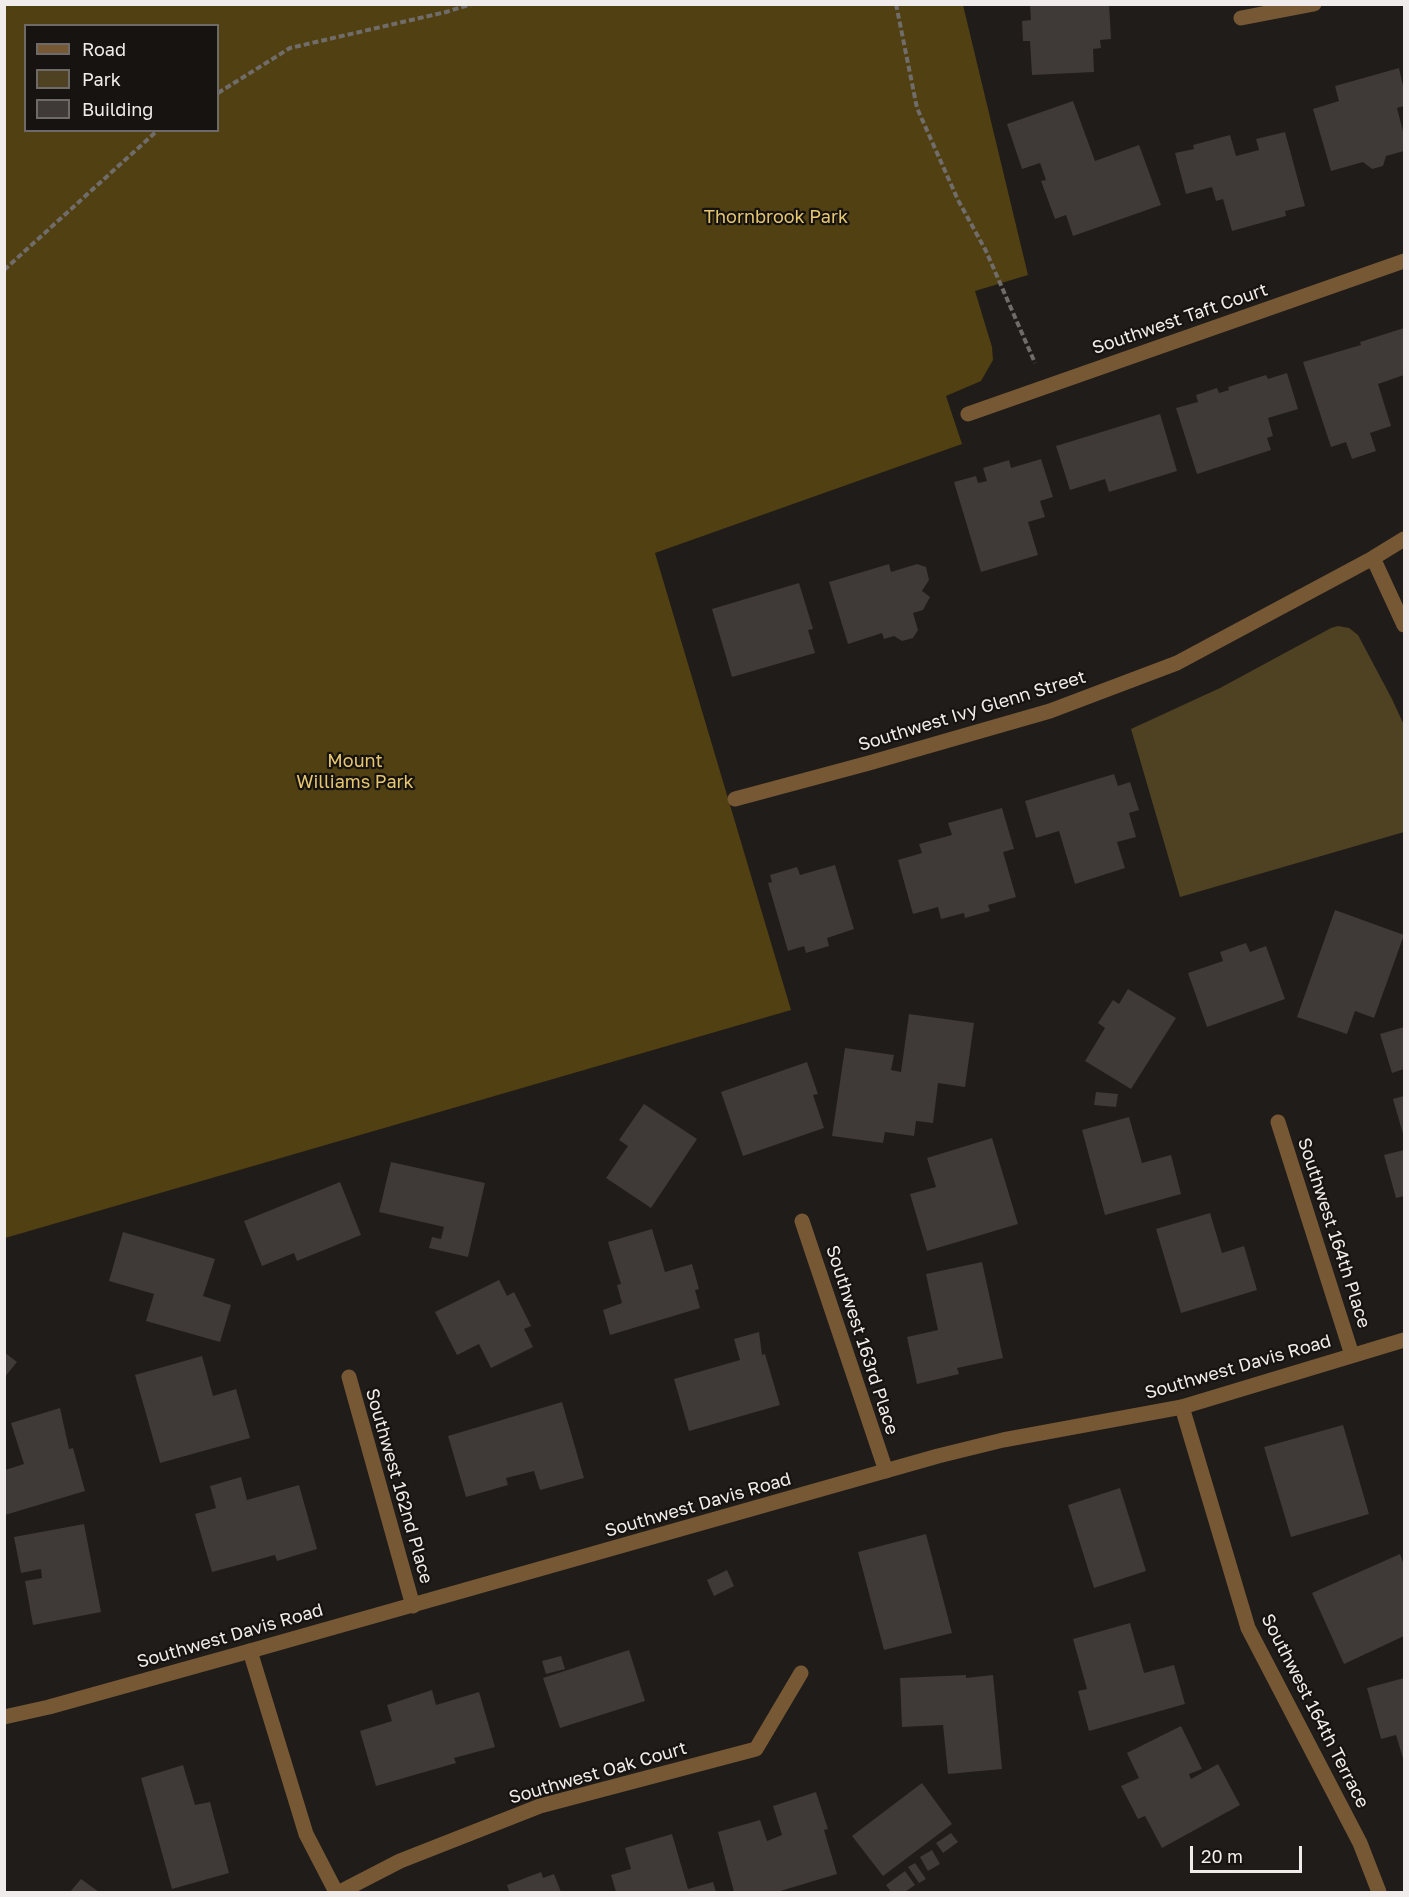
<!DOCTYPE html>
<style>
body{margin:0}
#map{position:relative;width:1409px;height:1897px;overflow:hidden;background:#201c19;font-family:"Golos Text",sans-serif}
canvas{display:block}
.frame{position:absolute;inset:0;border:6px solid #f0eceb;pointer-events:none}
.legend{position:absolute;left:24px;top:24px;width:195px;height:108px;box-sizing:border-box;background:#171310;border:2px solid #6e6a68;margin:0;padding:8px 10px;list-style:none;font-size:18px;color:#f0eceb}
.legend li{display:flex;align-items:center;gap:12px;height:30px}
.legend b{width:30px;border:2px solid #6e6a68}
.scale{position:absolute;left:1190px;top:1846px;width:112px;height:27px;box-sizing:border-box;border:3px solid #f0eceb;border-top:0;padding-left:8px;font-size:18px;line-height:21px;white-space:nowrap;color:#f0eceb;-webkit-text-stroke:4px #171310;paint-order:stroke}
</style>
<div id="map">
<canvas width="1409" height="1897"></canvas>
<div class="frame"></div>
<ul class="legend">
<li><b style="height:8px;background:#765835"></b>Road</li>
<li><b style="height:16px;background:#4e4222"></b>Park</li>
<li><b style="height:16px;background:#3f3937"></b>Building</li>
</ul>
<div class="scale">20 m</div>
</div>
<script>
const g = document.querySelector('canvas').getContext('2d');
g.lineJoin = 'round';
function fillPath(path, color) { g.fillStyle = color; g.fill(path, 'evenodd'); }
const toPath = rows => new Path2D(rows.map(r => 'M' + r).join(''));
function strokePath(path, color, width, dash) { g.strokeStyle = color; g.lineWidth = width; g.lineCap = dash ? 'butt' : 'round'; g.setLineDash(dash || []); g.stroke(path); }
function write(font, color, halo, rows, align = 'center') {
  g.font = font + ' "Golos Text",sans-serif'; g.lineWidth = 4.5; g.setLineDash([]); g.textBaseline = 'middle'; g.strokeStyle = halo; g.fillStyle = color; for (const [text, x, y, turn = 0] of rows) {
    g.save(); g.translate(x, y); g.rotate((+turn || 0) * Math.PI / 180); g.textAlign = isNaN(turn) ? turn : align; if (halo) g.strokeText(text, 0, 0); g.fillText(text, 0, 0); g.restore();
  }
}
const green = toPath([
 [1338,626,1349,628,1358,635,1392,699,1404,725,1404,832,1180,897,1131,729,1220,688,1331,628]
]);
const forest = toPath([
 [5,5,963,5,1028,275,975,291,992,347,993,360,981,381,946,396,962,444,655,553,791,1010,5,1238],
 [26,26,218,26,218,130,26,130]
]);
const building = toPath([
 [1030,4,1109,4,1111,39,1100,40,1101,48,1093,49,1094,72,1032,75,1030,41,1023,41,1022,21,1031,20],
 [1399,68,1404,90,1404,106,1397,108,1404,135,1404,151,1386,156,1383,166,1372,169,1363,162,1331,171,1313,109,1339,101,1335,86],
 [1073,101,1095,161,1139,145,1161,205,1073,236,1066,215,1055,219,1041,181,1046,180,1040,163,1022,169,1007,124],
 [1285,132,1305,206,1285,211,1286,216,1232,231,1223,199,1216,201,1212,187,1186,194,1175,153,1194,149,1193,145,1230,135,1236,156,1259,150,1256,139],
 [1404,328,1404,375,1378,384,1391,426,1370,433,1376,451,1352,459,1346,442,1331,447,1303,362,1361,345,1360,342],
 [1287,373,1298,409,1268,418,1273,436,1267,438,1271,450,1197,474,1176,408,1198,402,1196,395,1217,388,1219,393,1229,390,1228,387,1266,375,1268,379],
 [1160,414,1177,471,1109,492,1105,479,1070,490,1056,446],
 [1041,459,1053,497,1040,501,1045,517,1028,522,1038,555,981,572,954,482,976,476,978,483,987,481,983,468,1009,460,1011,468],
 [889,564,891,572,917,564,926,567,929,580,922,591,930,597,923,610,913,613,918,630,913,638,902,641,894,636,884,639,882,633,848,644,829,582],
 [799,583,813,629,808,630,815,653,732,677,712,609],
 [1114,774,1118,786,1130,782,1139,810,1129,813,1136,837,1117,842,1125,868,1075,884,1059,831,1036,838,1025,801],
 [1002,808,1014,849,1003,852,1016,897,988,905,990,911,965,918,964,913,941,919,938,907,913,914,898,860,922,853,919,844,952,835,948,823],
 [835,865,854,929,827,938,829,946,806,953,804,946,788,951,768,883,772,882,770,875,797,867,800,875],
 [1335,910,1404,935,1374,1018,1355,1011,1347,1034,1297,1017],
 [1246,943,1250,952,1266,946,1285,999,1207,1027,1188,973,1223,961,1220,952],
 [1128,989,1176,1018,1131,1089,1085,1061,1105,1028,1098,1023,1113,1000,1119,1004],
 [909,1014,974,1023,965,1087,938,1083,933,1123,916,1121,914,1136,885,1132,883,1143,832,1136,845,1048,894,1055,891,1070,901,1072],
 [1404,1027,1404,1069,1392,1073,1380,1034],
 [807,1062,818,1094,813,1095,824,1128,743,1156,721,1092],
 [1096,1092,1118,1094,1116,1107,1094,1105],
 [1404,1096,1404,1134,1403,1134,1393,1099],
 [644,1104,697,1139,651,1208,606,1178,628,1146,619,1140],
 [1129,1117,1142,1163,1171,1155,1181,1194,1105,1215,1082,1130],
 [992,1138,1018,1224,927,1251,910,1194,936,1187,927,1158],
 [1404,1150,1404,1196,1396,1198,1384,1155],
 [391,1162,485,1183,468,1257,429,1248,432,1237,441,1239,444,1227,379,1212],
 [340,1182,361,1235,297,1261,294,1253,262,1266,244,1221],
 [1210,1213,1222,1253,1244,1246,1257,1290,1181,1313,1156,1229],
 [652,1229,665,1272,692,1264,699,1289,695,1290,700,1308,610,1335,603,1310,622,1303,617,1285,621,1284,608,1242],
 [123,1232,215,1259,203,1296,231,1305,220,1342,146,1321,154,1294,109,1281],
 [982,1262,1003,1358,957,1368,959,1374,917,1384,907,1337,938,1330,926,1274],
 [499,1280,507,1296,514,1292,531,1326,524,1329,533,1347,491,1368,479,1344,457,1355,435,1312],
 [759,1332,762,1355,765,1354,780,1405,689,1431,674,1379,740,1360,734,1339],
 [4,1352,17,1362,4,1378],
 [202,1356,213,1396,236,1389,250,1438,160,1463,135,1375],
 [562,1402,584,1478,540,1490,534,1471,506,1478,508,1485,466,1497,448,1436],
 [60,1408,69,1449,73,1448,85,1491,5,1515,5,1470,24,1464,11,1423],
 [1343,1425,1369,1514,1291,1537,1264,1447],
 [241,1477,247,1500,299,1485,317,1549,277,1561,275,1555,212,1572,195,1514,216,1508,210,1486],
 [1120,1488,1146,1571,1094,1588,1068,1505],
 [84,1524,101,1612,33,1625,25,1581,42,1578,41,1569,21,1573,14,1537],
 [926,1534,952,1633,884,1650,858,1552],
 [1400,1554,1404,1565,1404,1636,1344,1664,1312,1593],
 [727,1570,734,1586,714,1596,707,1580],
 [1130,1623,1144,1673,1174,1665,1185,1704,1089,1731,1078,1691,1087,1689,1073,1639],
 [629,1650,645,1701,560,1728,543,1678],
 [561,1656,565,1669,546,1674,542,1661],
 [966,1675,966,1678,993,1675,1002,1769,948,1774,943,1725,902,1727,900,1678],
 [1404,1678,1404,1762,1396,1735,1381,1739,1367,1688],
 [432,1690,436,1705,479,1692,495,1747,454,1758,456,1763,376,1786,360,1731,392,1721,387,1705],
 [1181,1726,1202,1769,1189,1774,1191,1779,1218,1764,1240,1805,1162,1848,1145,1816,1138,1819,1121,1786,1139,1778,1127,1753],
 [183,1765,195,1805,210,1802,229,1873,172,1889,141,1778],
 [922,1783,952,1824,883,1876,852,1836],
 [816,1792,828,1829,824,1830,837,1874,777,1892,734,1892,718,1832,760,1820,767,1841,782,1835,773,1806],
 [951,1833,958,1842,943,1853,936,1843],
 [672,1834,688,1889,713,1882,716,1892,616,1892,611,1875,631,1869,625,1848],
 [932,1850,940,1864,928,1871,920,1857],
 [915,1863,926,1879,919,1883,908,1867],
 [905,1871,915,1885,905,1892,891,1892,886,1885],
 [541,1872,543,1878,554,1874,561,1892,505,1892,509,1891,507,1885],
 [81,1879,99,1892,70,1892]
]);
const path = toPath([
 [896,4,917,108,958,200,986,251,1035,363],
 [218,93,290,48,446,12,472,4],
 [4,270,158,130]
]);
const minor = toPath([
 [1241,18,1314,4],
 [968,414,1404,261],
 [1373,558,1404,625],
 [735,799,869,763,1050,711,1177,663,1373,558,1404,539],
 [1278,1122,1352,1355],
 [802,1221,886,1471],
 [349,1377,413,1606],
 [1182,1407,1248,1628,1360,1843,1379,1892],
 [250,1651,306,1834,336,1892],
 [340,1892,400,1861,540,1806,756,1749,801,1673]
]);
const tertiary = toPath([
 [4,1717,49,1707,250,1651,938,1456,1003,1440,1182,1407,1404,1340]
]);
const parkNames = [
 ["Thornbrook Park",776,217],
 ["Mount",355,761],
 ["Williams Park",355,782]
];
const streetNames = [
 ["Southwest Taft Court",1180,319,-19],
 ["Southwest Ivy Glenn Street",972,711,-17],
 ["Southwest 164th Place",1334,1233,72],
 ["Southwest 163rd Place",862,1340,72],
 ["Southwest Davis Road",1238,1367,-16],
 ["Southwest 162nd Place",399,1486,74],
 ["Southwest Davis Road",698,1505,-16],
 ["Southwest Davis Road",230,1636,-16],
 ["Southwest 164th Terrace",1315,1711,63],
 ["Southwest Oak Court",598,1773,-16]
];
fillPath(green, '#4e4222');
fillPath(forest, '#504012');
fillPath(building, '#3f3937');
strokePath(path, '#706c6a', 4, [6, 3]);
strokePath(minor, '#765835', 15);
strokePath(tertiary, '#765835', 15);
write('18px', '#e6c66f', '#171310', parkNames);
write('18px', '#f0eceb', '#171310', streetNames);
</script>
